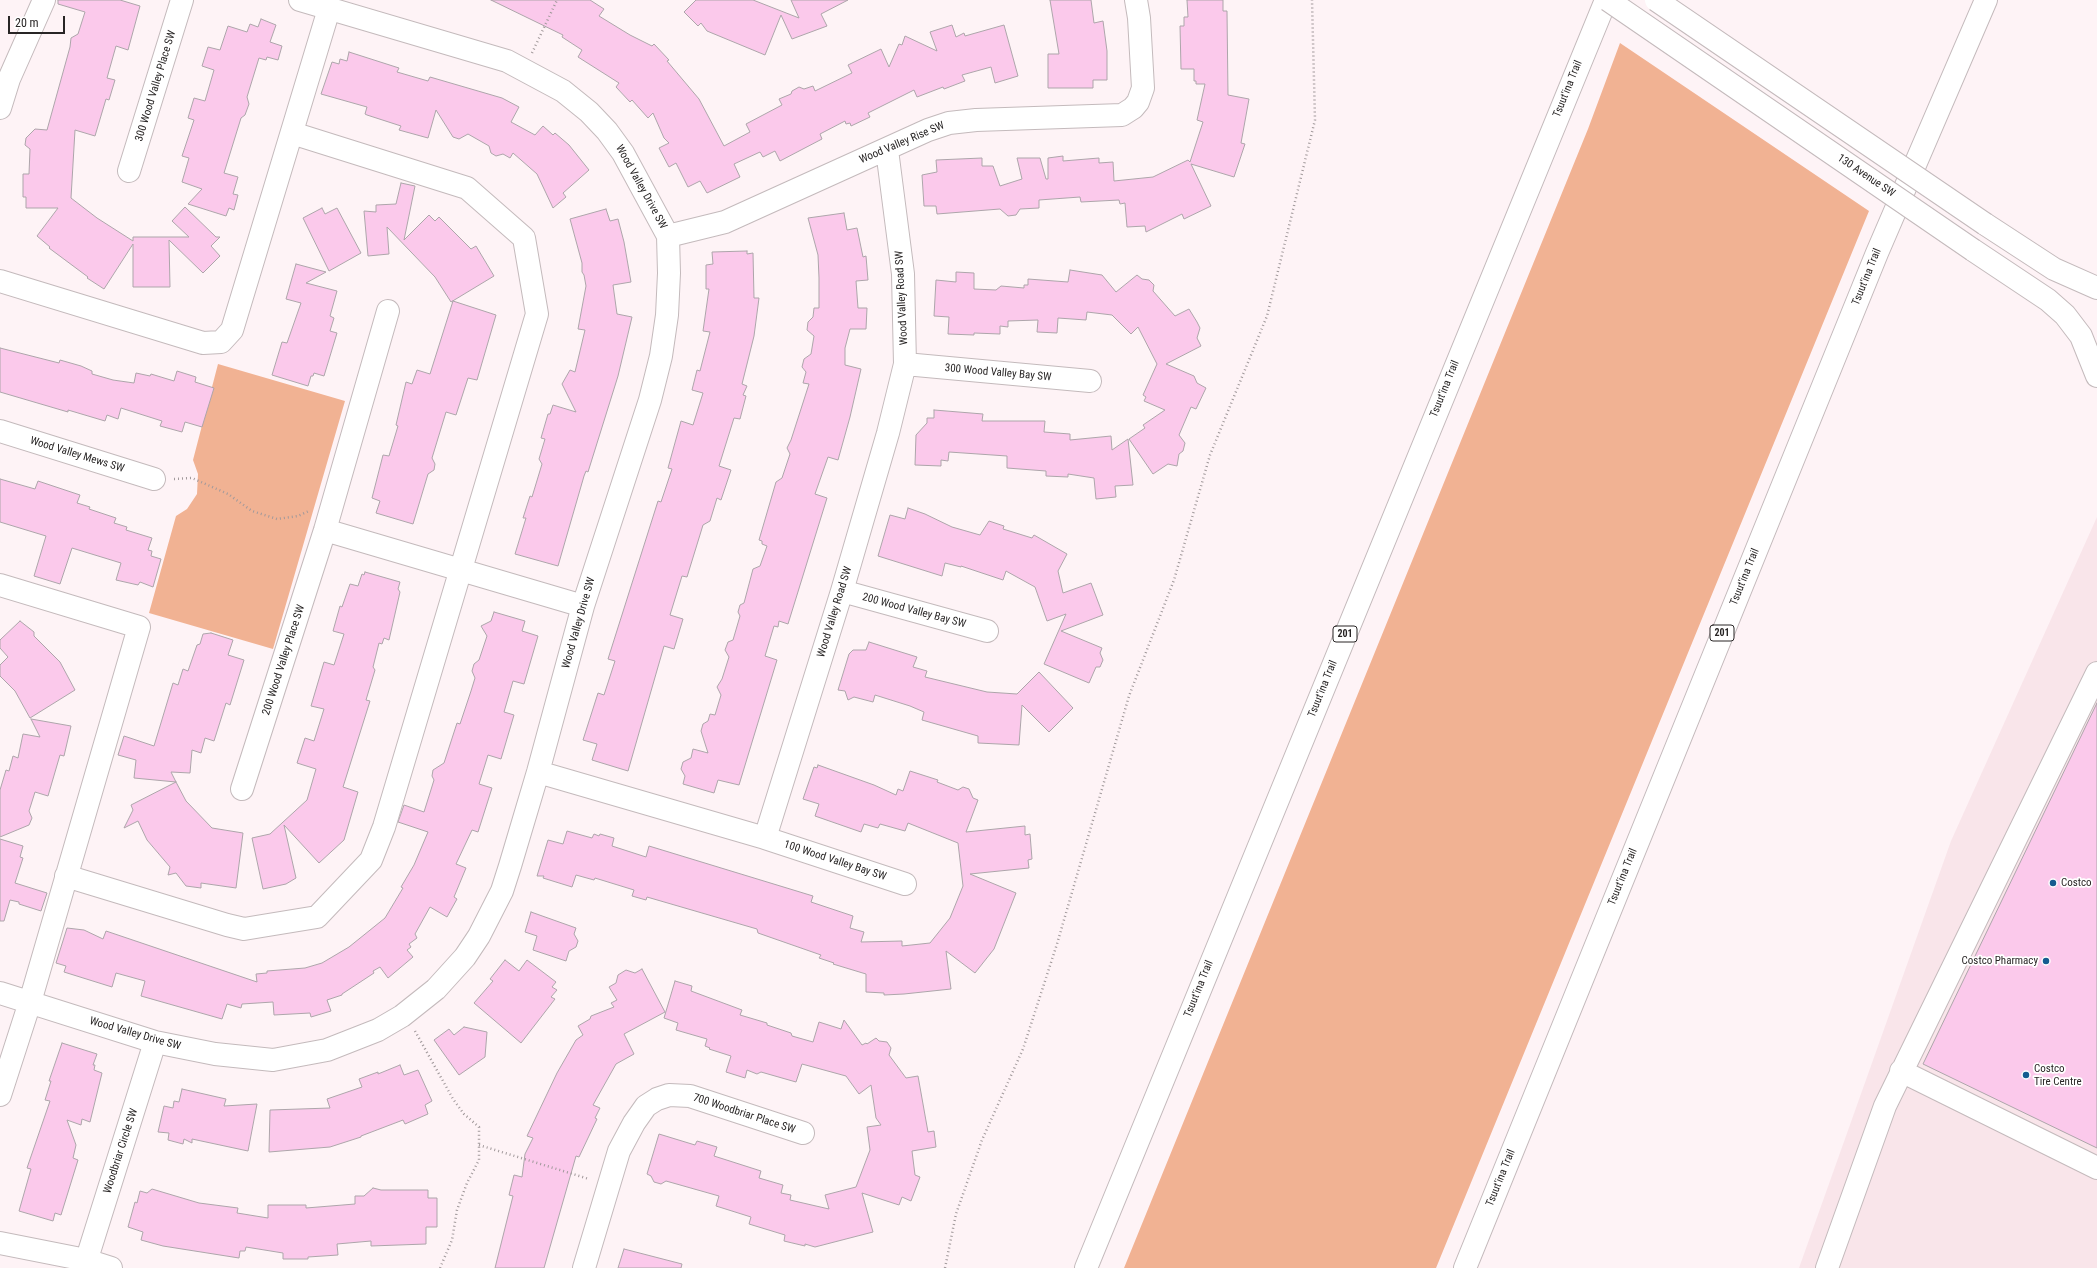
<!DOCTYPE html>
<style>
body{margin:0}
#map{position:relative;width:2097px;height:1268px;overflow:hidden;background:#fef3f6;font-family:"Roboto Condensed",sans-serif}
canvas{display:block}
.scale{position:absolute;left:8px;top:16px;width:57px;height:18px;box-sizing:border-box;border:2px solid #282525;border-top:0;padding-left:5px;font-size:12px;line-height:14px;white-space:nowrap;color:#282525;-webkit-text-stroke:3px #fff;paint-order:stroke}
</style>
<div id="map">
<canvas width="2097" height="1268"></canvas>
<div class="scale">20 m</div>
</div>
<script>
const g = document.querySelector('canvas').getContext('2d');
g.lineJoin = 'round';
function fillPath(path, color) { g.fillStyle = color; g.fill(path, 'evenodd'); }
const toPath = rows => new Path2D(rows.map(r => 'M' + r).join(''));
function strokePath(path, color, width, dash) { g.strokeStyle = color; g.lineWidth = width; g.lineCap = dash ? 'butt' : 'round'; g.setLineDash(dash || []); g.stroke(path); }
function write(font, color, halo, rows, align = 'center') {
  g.font = font + ' "Roboto Condensed",sans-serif'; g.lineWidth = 3.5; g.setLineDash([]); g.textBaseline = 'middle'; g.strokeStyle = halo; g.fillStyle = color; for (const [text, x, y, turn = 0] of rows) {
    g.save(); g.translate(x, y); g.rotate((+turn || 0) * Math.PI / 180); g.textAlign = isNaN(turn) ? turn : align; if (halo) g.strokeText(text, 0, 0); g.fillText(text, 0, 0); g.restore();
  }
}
const built = toPath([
 [2097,517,2097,1268,1799,1268,1951,841]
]);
const green = toPath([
 [1620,43,1869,211,1436,1268,1124,1268,1588,129],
 [218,364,345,401,273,649,149,613,176,516,187,509,197,494,198,474,193,460]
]);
const building = toPath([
 [58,0,120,0,140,6,128,50,116,46,107,78,115,80,109,100,106,99,95,136,75,130,71,198,97,218,133,241,133,237,189,237,172,221,185,207,216,237,220,237,211,246,220,256,203,273,169,240,170,287,133,287,133,244,104,289,87,278,88,277,49,248,50,247,37,236,58,208,26,208,26,197,23,197,23,174,29,174,30,149,25,145,26,138,35,129,47,130,70,47,71,38,78,34,85,12,58,4,58,0],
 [491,0,590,0,604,9,599,16,630,35,652,46,654,44,669,60,667,61,699,99,724,146,750,132,746,124,782,105,779,99,791,94,792,91,799,87,804,89,813,86,815,91,852,73,848,65,881,49,889,67,899,44,902,45,905,36,937,51,930,32,952,25,956,37,964,33,965,36,1004,25,1018,76,995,83,991,67,962,75,965,81,944,89,943,87,917,97,914,90,868,113,870,117,851,126,850,123,846,124,845,121,820,134,822,139,780,161,775,151,763,157,760,152,734,164,740,177,707,193,700,181,688,187,676,163,669,167,659,148,669,143,664,138,653,113,648,118,632,100,630,102,616,87,619,83,578,57,582,50,562,37,563,35,491,0],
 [696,0,753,0,799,18,791,0,848,0,821,14,827,26,792,39,781,15,765,55,707,31,701,23,698,26,684,12,696,0],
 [1050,0,1091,0,1094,23,1103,21,1107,51,1107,80,1093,80,1093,88,1048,88,1048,54,1059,54,1050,0],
 [1187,0,1223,0,1223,11,1227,11,1228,95,1249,99,1241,143,1245,144,1234,177,1191,164,1211,206,1184,219,1182,214,1146,232,1145,226,1127,227,1125,203,1120,204,1119,200,1081,202,1080,197,1039,200,1039,208,1020,209,1016,215,1008,216,1000,209,937,214,936,206,924,206,922,175,937,172,936,160,982,158,982,166,993,166,1000,186,1022,179,1017,158,1040,158,1046,179,1048,179,1048,158,1063,156,1063,161,1099,158,1099,163,1113,162,1114,181,1153,177,1188,160,1190,162,1203,122,1197,120,1205,84,1196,84,1196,81,1194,81,1194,69,1181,69,1180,26,1184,26,1184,17,1188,17,1187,0],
 [261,19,276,25,270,42,282,46,278,60,267,57,266,60,259,58,247,97,249,104,245,115,241,118,224,173,238,177,233,194,238,195,234,210,229,208,226,216,188,204,202,189,182,182,189,158,182,156,194,120,188,118,194,98,205,101,214,70,202,66,208,47,220,50,228,26,247,32,250,24,258,27,261,19],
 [349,52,399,68,397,72,428,81,430,77,502,98,519,107,511,122,535,135,543,126,553,135,555,133,569,145,589,170,563,193,566,197,553,208,537,174,513,153,510,158,503,154,496,156,491,153,489,146,468,134,459,139,453,137,436,110,428,138,399,130,401,126,367,115,365,114,367,107,321,94,332,62,339,64,340,59,347,61,349,52],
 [401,183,415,186,404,240,429,215,435,221,439,217,471,249,476,246,494,276,451,302,435,277,387,227,389,254,368,256,364,211,376,212,376,205,396,204,401,183],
 [322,208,325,214,337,208,361,253,329,271,303,218,322,208],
 [606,209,610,221,618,219,624,242,631,282,613,285,617,314,632,317,618,376,588,472,586,471,584,476,558,566,515,554,526,518,523,518,530,496,532,497,542,464,539,459,545,439,541,438,548,414,550,414,553,405,576,412,562,384,570,370,575,372,585,330,578,329,586,286,584,275,582,272,582,263,570,219,606,209],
 [844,213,847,230,857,228,863,257,866,256,868,280,856,281,858,308,867,308,866,329,850,329,845,348,845,365,861,369,850,417,838,460,828,457,815,494,827,498,788,624,779,621,778,627,774,626,765,656,777,660,739,785,718,780,714,793,683,784,685,776,681,769,683,762,691,758,693,749,708,753,701,731,703,724,708,721,710,714,715,715,721,695,717,687,722,679,729,657,725,650,728,642,733,640,740,616,738,612,740,605,744,603,753,569,760,566,767,546,762,544,762,541,759,540,776,482,782,478,790,454,787,448,791,440,809,384,803,383,806,372,802,367,804,359,811,354,814,336,807,330,808,322,813,317,814,308,819,308,819,278,818,255,808,218,844,213],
 [747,251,747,254,753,253,754,298,759,298,754,336,742,384,747,386,743,395,746,396,740,419,734,418,719,466,731,470,721,500,717,498,710,521,703,525,687,577,682,576,670,615,683,619,674,649,664,646,628,771,592,760,597,744,583,740,598,693,604,695,615,661,608,659,658,501,661,502,672,469,668,468,681,421,693,425,703,393,692,390,697,370,700,371,710,332,703,331,709,289,706,289,706,265,713,264,712,252,747,251],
 [296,264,326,272,306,283,337,291,330,316,334,318,330,331,337,333,324,376,314,373,313,376,311,376,308,386,272,375,282,342,287,343,301,303,286,299,296,264],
 [1070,270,1102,275,1116,292,1137,275,1142,279,1149,280,1154,285,1153,291,1175,316,1189,309,1197,322,1200,328,1197,338,1201,346,1166,364,1194,376,1197,383,1206,388,1196,409,1191,407,1179,435,1185,443,1183,451,1179,454,1177,466,1168,464,1153,474,1129,439,1145,428,1143,425,1165,410,1144,401,1146,397,1143,395,1157,364,1138,327,1131,334,1112,315,1087,312,1086,320,1058,318,1057,333,1037,332,1038,320,1008,321,1008,327,1000,326,1000,334,974,333,974,335,948,334,949,317,934,316,936,280,956,282,956,272,974,273,974,289,996,290,1001,286,1024,288,1024,285,1028,285,1028,279,1068,282,1070,270],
 [453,301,496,315,477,380,468,378,456,415,446,412,432,458,435,464,434,470,428,474,413,524,376,513,380,501,372,498,383,455,389,456,398,426,396,425,406,382,412,384,417,370,430,374,453,301],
 [0,348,59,363,60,360,81,366,92,371,92,374,113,380,134,383,136,373,150,376,151,374,174,381,177,371,196,377,195,382,214,388,202,427,185,422,182,432,160,426,162,421,121,408,118,419,107,415,105,421,68,410,68,412,0,392,0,348],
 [934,410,983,414,982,421,1045,421,1044,432,1070,434,1070,440,1111,436,1112,450,1128,439,1133,485,1115,486,1116,497,1096,499,1094,478,1068,474,1068,477,1046,476,1046,471,1007,468,1007,456,949,452,948,461,941,460,941,466,915,465,916,435,927,423,927,418,934,418,934,410],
 [0,479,35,489,38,481,80,495,77,503,90,507,89,509,116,518,114,523,127,527,126,530,152,538,148,550,152,551,151,556,161,559,153,587,140,582,138,585,116,580,121,563,72,548,60,584,34,576,46,536,0,522,0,479],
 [908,508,925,514,952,527,980,535,989,521,1004,526,1003,529,1032,538,1034,535,1067,554,1058,571,1063,593,1091,583,1103,615,1061,631,1102,648,1100,653,1103,660,1100,667,1096,667,1089,683,1044,664,1066,614,1047,621,1035,587,1006,571,1003,580,961,566,961,567,945,563,942,576,878,556,890,515,905,519,908,508],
 [365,572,400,582,398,589,400,592,389,640,384,638,382,644,379,643,373,667,375,670,366,700,370,701,343,787,358,792,344,840,319,863,284,825,296,878,286,884,263,889,252,838,270,834,307,800,316,769,297,763,305,738,314,741,324,709,311,706,324,662,334,665,344,634,333,631,340,606,342,607,350,584,358,586,362,574,364,575,365,572],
 [494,612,525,621,522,631,538,636,524,684,513,681,504,712,514,715,501,759,488,755,479,784,492,788,478,832,472,830,456,864,466,868,454,897,457,899,447,917,430,907,415,934,417,938,409,944,411,947,407,950,413,957,388,978,380,967,373,971,374,973,342,994,342,995,327,1000,331,1011,311,1017,310,1013,274,1015,273,1002,242,1004,241,1008,227,1004,222,1019,141,996,145,981,116,973,112,987,64,972,66,966,56,963,67,928,84,930,103,939,106,931,257,982,256,974,267,973,267,971,305,968,322,963,349,947,385,918,403,888,401,887,414,865,428,832,398,822,404,805,424,812,434,780,432,776,433,770,444,763,457,723,460,724,471,691,475,678,472,671,474,664,479,660,487,636,481,626,491,621,494,612],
 [20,621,34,632,34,636,60,662,75,690,30,718,15,691,0,676,0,665,8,657,0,648,0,640,20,621],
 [211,633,233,640,228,655,244,660,230,705,226,703,214,741,205,738,201,753,192,750,190,773,171,772,176,782,134,778,136,760,118,755,124,736,154,746,173,683,178,685,183,669,188,671,197,645,200,644,203,634,211,633],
 [869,642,917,657,913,667,927,671,925,677,987,692,1017,694,1039,672,1073,708,1049,732,1022,705,1019,745,978,743,978,736,922,720,924,712,910,706,875,695,873,702,854,697,848,700,845,691,838,690,849,654,853,650,866,650,869,642],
 [2097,703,2097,1148,1923,1064,2097,703],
 [31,719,71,726,64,756,60,755,48,796,35,792,29,811,32,818,29,825,0,837,0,790,6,770,9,771,13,756,18,758,23,734,40,737,31,719],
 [818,765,874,785,896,795,898,789,903,791,910,771,938,780,937,782,958,790,963,787,969,789,973,798,978,800,966,832,1025,826,1025,835,1030,834,1032,859,1028,860,1029,868,970,874,1016,893,994,949,975,973,946,951,951,989,904,994,884,995,884,993,866,992,866,974,833,964,834,963,819,958,821,955,758,933,757,929,647,897,646,900,632,896,634,890,595,878,594,880,576,875,572,887,543,878,544,876,537,876,548,840,563,844,567,831,592,838,594,834,599,836,600,834,614,838,612,846,646,857,649,846,813,896,811,902,853,916,850,928,864,932,861,942,902,941,902,946,930,943,950,918,963,886,958,843,908,823,905,831,880,824,878,828,864,824,861,832,815,816,819,804,803,799,814,767,817,768,818,765],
 [176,782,186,801,212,828,243,833,236,888,201,883,201,888,186,886,176,873,168,875,170,867,147,840,138,821,124,828,133,810,131,805,176,782],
 [0,839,23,846,20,857,23,858,15,883,47,893,41,911,19,904,19,902,10,900,4,921,0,921,0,839],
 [531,912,576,928,574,934,578,941,576,947,569,951,566,961,533,950,537,936,525,932,531,912],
 [505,960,519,971,527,960,556,982,552,987,557,990,551,997,555,999,521,1043,474,1003,493,981,490,979,505,960],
 [642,969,665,1012,624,1034,634,1054,616,1064,593,1105,600,1108,595,1118,597,1119,579,1157,576,1156,544,1268,495,1268,513,1196,509,1195,514,1175,522,1177,525,1154,533,1138,527,1136,557,1073,576,1040,583,1035,578,1026,590,1019,591,1016,614,1007,611,1003,617,1000,609,987,616,983,618,975,626,970,635,973,642,969],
 [675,981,692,986,691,991,742,1010,740,1015,767,1023,767,1025,791,1033,792,1036,813,1042,819,1022,841,1029,844,1020,862,1045,866,1043,867,1044,876,1038,879,1041,887,1042,891,1048,889,1055,906,1078,918,1076,928,1132,934,1131,936,1147,912,1151,915,1175,920,1177,911,1201,902,1197,899,1205,862,1193,873,1232,815,1247,805,1244,805,1246,784,1241,785,1235,749,1224,751,1217,716,1206,719,1196,666,1181,661,1184,654,1182,651,1176,647,1174,659,1134,695,1145,697,1141,717,1147,714,1156,761,1171,759,1178,783,1185,781,1193,791,1195,790,1200,829,1209,825,1195,856,1187,870,1150,867,1127,881,1125,876,1118,871,1085,859,1094,846,1076,802,1064,796,1082,761,1072,757,1074,747,1070,745,1078,726,1072,731,1056,709,1049,710,1048,705,1046,707,1039,676,1030,678,1023,664,1018,675,981],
 [464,1027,487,1032,485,1057,459,1075,434,1040,449,1029,454,1035,464,1027],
 [62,1043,97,1054,93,1065,95,1065,94,1070,102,1073,90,1122,82,1119,81,1125,67,1120,76,1145,73,1158,78,1160,61,1215,55,1213,53,1221,19,1211,31,1169,27,1168,50,1101,45,1100,51,1081,49,1081,62,1043],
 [400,1065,404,1075,418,1070,432,1101,425,1105,428,1114,405,1124,403,1120,361,1136,361,1137,330,1147,269,1152,270,1110,330,1108,327,1099,362,1087,359,1079,378,1072,378,1074,400,1065],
 [182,1089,226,1099,224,1106,257,1104,248,1151,192,1139,192,1143,184,1139,183,1144,168,1140,169,1133,158,1132,164,1106,173,1108,174,1101,179,1102,182,1089],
 [373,1188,381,1190,428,1190,428,1198,437,1198,437,1227,426,1227,426,1244,371,1246,371,1241,337,1244,338,1255,308,1257,308,1259,283,1259,283,1253,246,1247,245,1251,240,1251,239,1258,163,1246,141,1240,143,1232,128,1227,135,1202,137,1203,140,1191,147,1193,152,1189,199,1203,238,1208,237,1213,268,1218,268,1205,306,1205,306,1208,355,1204,355,1196,364,1196,373,1188],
 [624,1249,682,1264,681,1268,618,1268,624,1249]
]);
const path = toPath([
 [532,53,557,0],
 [174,479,192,478,228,494,252,511,277,519,298,516,309,511],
 [415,1031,453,1099,464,1114,479,1127,479,1160,467,1183,457,1210,452,1240,440,1268],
 [479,1145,589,1179],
 [945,1268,956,1214,982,1140,1023,1049,1057,944,1129,696,1174,580,1210,455,1267,316,1315,120,1312,0]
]);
const minor = toPath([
 [0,108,9,79,44,0],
 [129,171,182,0],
 [668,236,725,222,928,130,949,123,976,120,1122,115,1133,108,1138,102,1143,88,1139,18,1136,0],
 [0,281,203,343,221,342,232,330,329,9],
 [905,364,1090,381],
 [0,431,154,479],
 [325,530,583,606],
 [0,585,139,627,30,1002,0,1095],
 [842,591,987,631],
 [538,772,765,838,842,591,888,433,905,364,903,274,887,150],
 [242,789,325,530,388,311],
 [765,838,905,884],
 [66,876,227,925,244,929,262,926,317,917,371,860,384,827,537,314,524,238,467,188,292,133],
 [0,993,155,1042,215,1054,273,1060,327,1050,378,1030,402,1016,436,989,465,957,479,936,502,891,510,866,538,772,583,606,650,400,661,356,667,315,669,273,668,236,623,153,607,131,589,112,563,91,507,61,300,0],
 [1901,1071,2097,1168],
 [0,1243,86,1260,111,1268],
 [84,1268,155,1042],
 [584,1268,619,1151,634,1123,646,1106,657,1099,669,1095,690,1096,803,1133],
 [1827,1268,1885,1106,2097,673]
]);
const major = toPath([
 [1985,224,2054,269,2097,288],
 [1973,250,2048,300,2065,315,2081,336,2097,376]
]);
const highway = toPath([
 [1086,1268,1606,0],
 [1465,1268,1877,253,1986,0]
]);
const majorBridge = toPath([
 [1608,0,1973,250],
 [1656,0,1985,224]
]);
const markers = [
 [2053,883,4,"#155c90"],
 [2046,961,4,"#155c90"],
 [2026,1075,4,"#155c90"]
];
const shields = [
 [1722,633,24],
 [1345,634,24]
];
const shieldNames = [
 ["201",1722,633],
 ["201",1345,634]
];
const streetNames = [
 ["300 Wood Valley Place SW",156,86,-73],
 ["Tsuut'ina Trail",1568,89,-68],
 ["Wood Valley Rise SW",902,143,-23],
 ["130 Avenue SW",1866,176,34],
 ["Wood Valley Drive SW",641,187,61],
 ["Tsuut'ina Trail",1867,277,-68],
 ["Wood Valley Road SW",902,298,-93],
 ["300 Wood Valley Bay SW",998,373,5],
 ["Tsuut'ina Trail",1445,389,-68],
 ["Wood Valley Mews SW",77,455,17],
 ["Tsuut'ina Trail",1745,577,-68],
 ["200 Wood Valley Bay SW",914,611,15],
 ["Wood Valley Road SW",835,612,-73],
 ["Wood Valley Drive SW",579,623,-74],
 ["200 Wood Valley Place SW",284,660,-72],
 ["Tsuut'ina Trail",1323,689,-68],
 ["100 Wood Valley Bay SW",835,861,18],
 ["Tsuut'ina Trail",1623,877,-68],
 ["Tsuut'ina Trail",1199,989,-68],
 ["Wood Valley Drive SW",135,1034,16],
 ["700 Woodbriar Place SW",744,1114,18],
 ["Woodbriar Circle SW",121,1151,-72],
 ["Tsuut'ina Trail",1501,1178,-68]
];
const poiNames = [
 ["Costco",2061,883],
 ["Costco Pharmacy",2038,961,"right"],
 ["Costco",2034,1069],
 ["Tire Centre",2034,1082]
];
fillPath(built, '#f9e5ea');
fillPath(green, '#f1b293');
fillPath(building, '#fbc9eb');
strokePath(building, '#ada5aa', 1);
strokePath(minor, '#c4babc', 24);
strokePath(major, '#c4babc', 24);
strokePath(highway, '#c4babc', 24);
strokePath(path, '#a1999b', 2.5, [1, 3]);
strokePath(minor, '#fff', 22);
strokePath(major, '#fff', 22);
strokePath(highway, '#fff', 22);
strokePath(majorBridge, '#c4babc', 24, []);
strokePath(majorBridge, '#fff', 22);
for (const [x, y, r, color] of markers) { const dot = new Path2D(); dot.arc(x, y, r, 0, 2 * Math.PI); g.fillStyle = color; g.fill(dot); strokePath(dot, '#fff', 1.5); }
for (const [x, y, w] of shields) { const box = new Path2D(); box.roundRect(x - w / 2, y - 8, w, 16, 3); g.fillStyle = '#fff'; g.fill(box); strokePath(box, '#282525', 1); }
write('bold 10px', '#282525', null, shieldNames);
write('11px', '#282525', '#fff', streetNames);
write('11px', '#282525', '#fff', poiNames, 'left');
</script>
